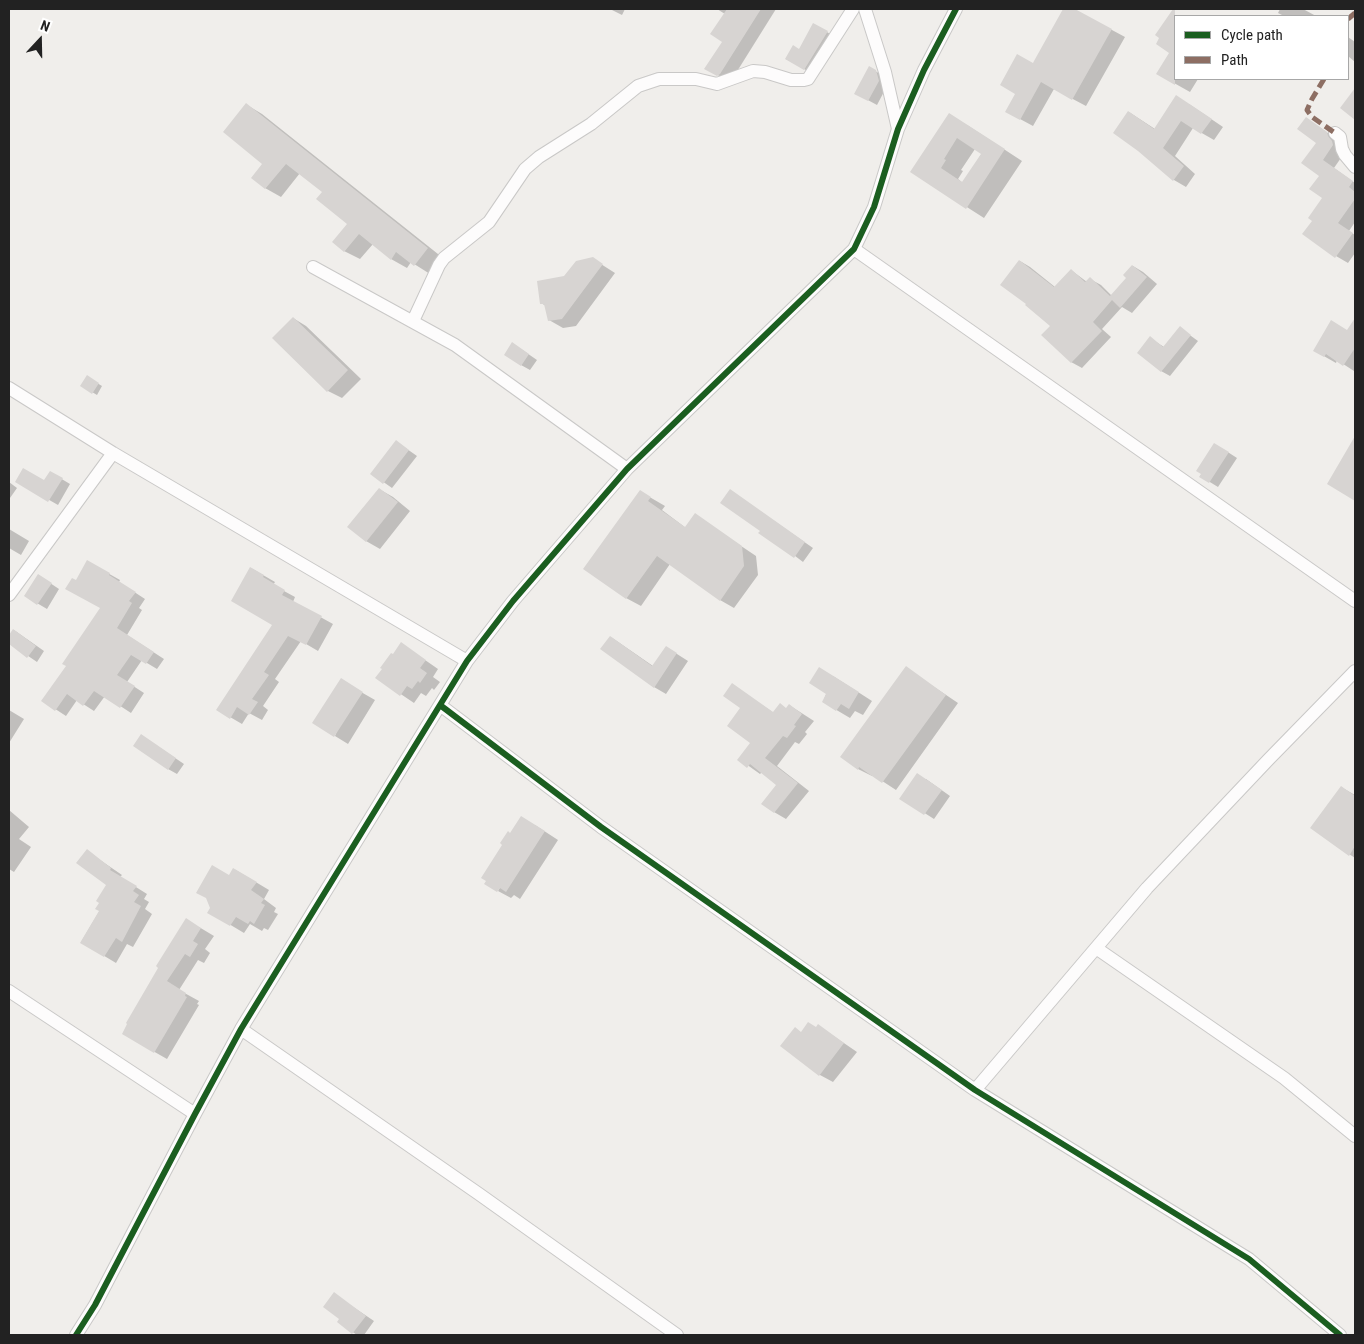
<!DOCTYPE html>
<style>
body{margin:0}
#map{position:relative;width:1364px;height:1344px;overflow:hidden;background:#f0eeeb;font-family:"Roboto Condensed",sans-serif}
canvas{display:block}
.frame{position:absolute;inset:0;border:10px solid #222;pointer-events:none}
.legend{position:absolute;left:1174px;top:15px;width:175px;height:65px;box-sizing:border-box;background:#fff;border:1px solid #a7a7a7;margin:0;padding:6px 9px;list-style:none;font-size:15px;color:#222}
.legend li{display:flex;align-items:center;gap:10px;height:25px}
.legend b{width:25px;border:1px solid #a7a7a7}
.north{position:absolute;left:15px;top:15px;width:50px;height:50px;-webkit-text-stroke:4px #fff;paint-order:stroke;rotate:21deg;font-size:14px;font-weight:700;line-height:20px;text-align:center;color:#222}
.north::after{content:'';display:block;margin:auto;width:18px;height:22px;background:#222;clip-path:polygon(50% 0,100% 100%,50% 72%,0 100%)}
</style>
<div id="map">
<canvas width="1364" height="1344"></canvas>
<div class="frame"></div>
<ul class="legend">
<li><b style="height:6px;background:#1b5e20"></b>Cycle path</li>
<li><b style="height:6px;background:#8d6e63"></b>Path</li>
</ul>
<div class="north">N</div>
</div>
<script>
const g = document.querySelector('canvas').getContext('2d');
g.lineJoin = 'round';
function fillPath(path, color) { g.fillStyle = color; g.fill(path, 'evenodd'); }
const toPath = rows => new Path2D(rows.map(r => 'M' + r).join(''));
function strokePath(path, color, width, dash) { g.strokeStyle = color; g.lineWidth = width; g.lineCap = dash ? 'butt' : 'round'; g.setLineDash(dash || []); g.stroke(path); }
const shadow = toPath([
 [610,9,625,9,622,15],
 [717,9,776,9,731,81,729,81,706,69,724,41,725,14],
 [1065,9,1073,9,1125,37,1086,106,1054,89,1033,126,1007,112],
 [1280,9,1303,9,1316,16,1284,16,1278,13],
 [1168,18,1175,22,1175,79,1198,79,1190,92,1158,74,1171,52],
 [814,24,835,37,813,74,786,59,799,50],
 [1348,37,1355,42,1355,62,1348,56],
 [875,71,884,76,887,86,877,105,864,98],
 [1189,104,1223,127,1214,140,1193,128,1175,156,1195,174,1186,187,1174,180,1139,150,1129,112,1155,129],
 [247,105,262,114,443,258,430,274,411,262,407,268,391,259,373,244,360,259,344,251,349,224,323,192,300,173,281,197,265,188,264,163],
 [967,125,1022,161,984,218,912,172],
 [975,149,982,153,963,183,958,179,963,171,961,170],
 [1318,126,1339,141,1345,152,1334,168,1355,183,1355,222,1349,231,1355,235,1355,253,1348,263,1336,256,1314,220,1324,198,1317,143],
 [593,259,615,273,576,326,563,328,549,320,546,306,541,303,565,278],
 [1020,261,1030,267,1055,287,1071,270,1087,282,1090,279,1101,285,1112,296,1128,278,1133,266,1143,272,1157,284,1132,313,1122,307,1102,329,1111,337,1082,368,1071,362,1052,326,1027,303],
 [293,318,306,326,361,379,342,398,328,391],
 [1355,320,1355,370,1354,371,1337,360,1336,363,1315,351,1347,331],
 [1180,328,1198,341,1170,376,1161,371,1150,338,1164,347],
 [521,349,537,360,530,370,521,365],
 [87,377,102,386,97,395,82,386],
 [1355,438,1355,499,1329,484],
 [397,442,417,456,392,488,372,474],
 [1223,449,1237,458,1218,487,1200,476],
 [50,472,70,484,58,505,16,481,45,482],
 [9,482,17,488,10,498,9,497],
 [379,489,393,497,410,511,380,549,366,541],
 [731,491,813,548,803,562,761,530],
 [641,492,665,506,662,510,686,528,695,515,756,556,758,575,734,608,720,600,670,564,641,606,626,598],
 [9,529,29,541,21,555,9,548],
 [88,562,120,580,119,582,145,599,139,608,142,610,127,635,164,659,157,669,142,660,127,682,144,693,131,713,105,696,94,711,77,700,66,716,43,701,67,666,101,608,76,581],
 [251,568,275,582,273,585,295,597,293,602,333,624,318,651,301,641,275,679,279,682,263,706,268,710,262,720,249,713,242,724,218,710,274,624],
 [47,581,59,589,47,609,25,596],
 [14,630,44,651,37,662,9,643,9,637],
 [611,637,653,666,666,647,688,661,666,694,654,687],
 [402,644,438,669,433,677,440,682,434,690,432,688,426,696,421,693,414,703,377,678],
 [906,668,958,703,896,790,873,775,872,776,858,769,842,756],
 [833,676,872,701,863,715,855,711,850,718,823,702],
 [732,685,774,713,787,709,789,705,814,721,805,732,807,734,799,744,795,742,777,766,809,791,786,819,774,812,778,784,762,772,760,774,739,759,752,742,742,708],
 [354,688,375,700,348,744,335,736],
 [9,710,24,719,9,743],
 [150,741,184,764,177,774,168,769],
 [926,779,950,796,934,819,901,798],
 [1341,787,1355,795,1355,858,1349,854],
 [9,810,29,827,19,839,31,847,14,872,9,869],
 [535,825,558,840,520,899,514,895,511,898,498,891],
 [87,851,122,875,120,877,147,894,144,899,149,902,145,909,152,914,133,947,127,944,116,963,81,942,100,910,108,885],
 [234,869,269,890,264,899,276,908,274,912,278,914,268,930,264,928,262,931,250,924,244,933,209,912],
 [199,927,214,936,205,949,210,953,204,963,198,960,179,990,199,1001,197,1004,199,1005,167,1059,123,1034],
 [819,1026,857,1052,833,1082,820,1075,782,1046,802,1033,817,1028],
 [334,1294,374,1321,364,1335,357,1335,338,1322,341,1319]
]);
const building = toPath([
 [727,9,761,9,720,74,717,76,704,69,722,42,710,34],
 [1063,9,1075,9,1112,29,1072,100,1041,82,1020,120,1005,112,1015,94,1000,85,1017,54,1033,63,1034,61],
 [1173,9,1175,9,1175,85,1156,74,1169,53,1156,44,1159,38,1155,35],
 [813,23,828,31,804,70,785,59,793,45,799,49],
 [869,66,876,70,879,81,868,101,854,94],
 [1355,88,1355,120,1340,108],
 [1176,95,1212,119,1201,134,1181,121,1163,148,1184,166,1173,181,1138,151,1113,133,1128,111,1154,129],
 [246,103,428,248,414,266,396,252,391,260,359,234,344,252,332,242,347,224,316,199,322,192,286,164,265,189,251,178,262,164,223,132],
 [949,113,1005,149,966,209,910,172],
 [957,138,981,154,962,182,941,168,946,160,944,159],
 [1306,117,1327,132,1328,136,1332,141,1333,145,1323,160,1353,181,1349,187,1355,192,1355,199,1338,223,1353,233,1335,258,1302,234,1312,221,1308,218,1322,198,1309,189,1319,176,1301,163,1316,143,1297,129],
 [593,257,603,264,562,319,548,321,544,304,540,304,537,281,564,276,576,261],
 [1019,260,1054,287,1071,269,1085,282,1090,277,1110,296,1126,278,1123,275,1132,265,1147,277,1120,308,1112,300,1093,322,1102,331,1071,363,1041,335,1050,326,1025,305,1026,304,1000,285],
 [293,317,348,370,327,392,272,338],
 [1355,318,1355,348,1343,366,1326,354,1324,357,1313,351,1331,320,1347,330],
 [1180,326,1191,335,1161,372,1137,353,1150,336,1163,347],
 [512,342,529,354,521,366,504,355],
 [87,375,99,383,92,394,80,386],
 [1355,436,1355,501,1327,484],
 [396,440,409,450,383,484,370,474],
 [1214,443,1229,452,1209,483,1199,477,1201,474,1196,471],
 [23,468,44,480,50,471,63,478,48,502,15,482],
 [379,488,398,502,366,542,347,527],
 [730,489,805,542,794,558,758,533,760,531,720,503],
 [640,490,651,497,648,501,685,527,695,513,742,546,744,566,720,601,657,556,626,599,583,569],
 [87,560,110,573,109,575,136,592,129,601,132,603,117,628,154,652,146,664,131,655,117,675,135,686,120,708,94,691,83,706,67,694,55,711,41,701,66,666,62,664,100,608,65,589,72,578,76,580],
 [250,567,264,575,263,577,285,590,282,595,322,616,306,645,288,636,264,672,269,675,252,699,258,702,249,715,237,707,230,719,216,710,272,625,231,601],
 [38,574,52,583,37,605,24,596],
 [13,629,36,646,27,658,9,644,9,635],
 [610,636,652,666,666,646,677,653,654,688,600,649],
 [401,642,426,660,420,668,427,673,420,683,418,681,412,689,407,686,400,696,375,678,382,669,380,668,391,653,393,654],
 [906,666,946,695,882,783,859,767,858,770,840,757],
 [819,667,859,692,849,709,841,704,836,711,822,702,826,694,809,683],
 [341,678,363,692,334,737,312,723],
 [732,683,773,712,780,703,786,708,789,704,802,714,794,725,796,726,787,738,783,736,765,758,798,783,774,813,761,804,776,785,750,764,747,768,737,760,750,743,727,726,740,708,723,696],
 [141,734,176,758,168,770,133,746],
 [917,773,942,790,924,815,899,799],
 [1341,786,1355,796,1355,846,1349,856,1310,828],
 [521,816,545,831,506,892,500,888,497,892,484,884,486,881,481,878,502,845,500,843,508,831,510,833],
 [87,849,111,868,110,870,137,886,133,891,139,895,134,902,141,906,122,942,116,938,104,957,80,943,99,911,95,909,99,903,96,901,106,885,76,863],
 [212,865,229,875,233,868,257,882,251,890,264,899,261,903,265,905,254,924,250,921,248,924,236,917,230,926,207,913,210,908,206,898,196,893],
 [186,918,201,928,193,941,198,944,190,957,185,954,167,981,186,993,185,996,187,997,154,1053,122,1034,127,1024,126,1023,158,968,156,966],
 [808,1022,816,1027,818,1024,844,1043,819,1076,780,1046,795,1027,801,1032],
 [334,1292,366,1316,352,1334,337,1322,339,1319,323,1307]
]);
const minor = toPath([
 [865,9,885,72,898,129],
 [1335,133,1340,137,1342,149,1345,155,1355,167],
 [854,249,1355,601],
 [313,267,455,345,627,469],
 [413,321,439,265,444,258,489,222,525,169,539,157,591,124,638,86,659,79,696,79,717,84,753,71,765,72,791,80,804,80,808,79,853,9],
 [9,388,113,453,467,661],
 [9,595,113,453],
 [440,705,601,827,975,1090,1249,1259,1340,1335],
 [1096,948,1284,1078,1355,1136],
 [9,991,195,1114],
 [241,1029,479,1194,677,1335],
 [975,1090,1147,888,1268,760,1355,671],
 [76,1335,95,1305,195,1114,241,1029,467,661,513,601,627,469,854,249,874,207,898,129,924,70,956,9]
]);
const quiet = toPath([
 [1348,19,1355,13],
 [1324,79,1312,99,1307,110,1312,117,1335,133]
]);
const cycleway = toPath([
 [440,705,601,827,975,1090,1249,1259,1340,1335],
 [76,1335,95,1305,195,1114,241,1029,467,661,513,601,627,469,854,249,874,207,898,129,924,70,956,9]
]);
fillPath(shadow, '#0003');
fillPath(building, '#d7d4d2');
strokePath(minor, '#c9c8c7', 14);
strokePath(minor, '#fdfcfc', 12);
strokePath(quiet, '#8d6e63', 5, [10, 5]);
strokePath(cycleway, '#1b5e20', 6);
</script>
